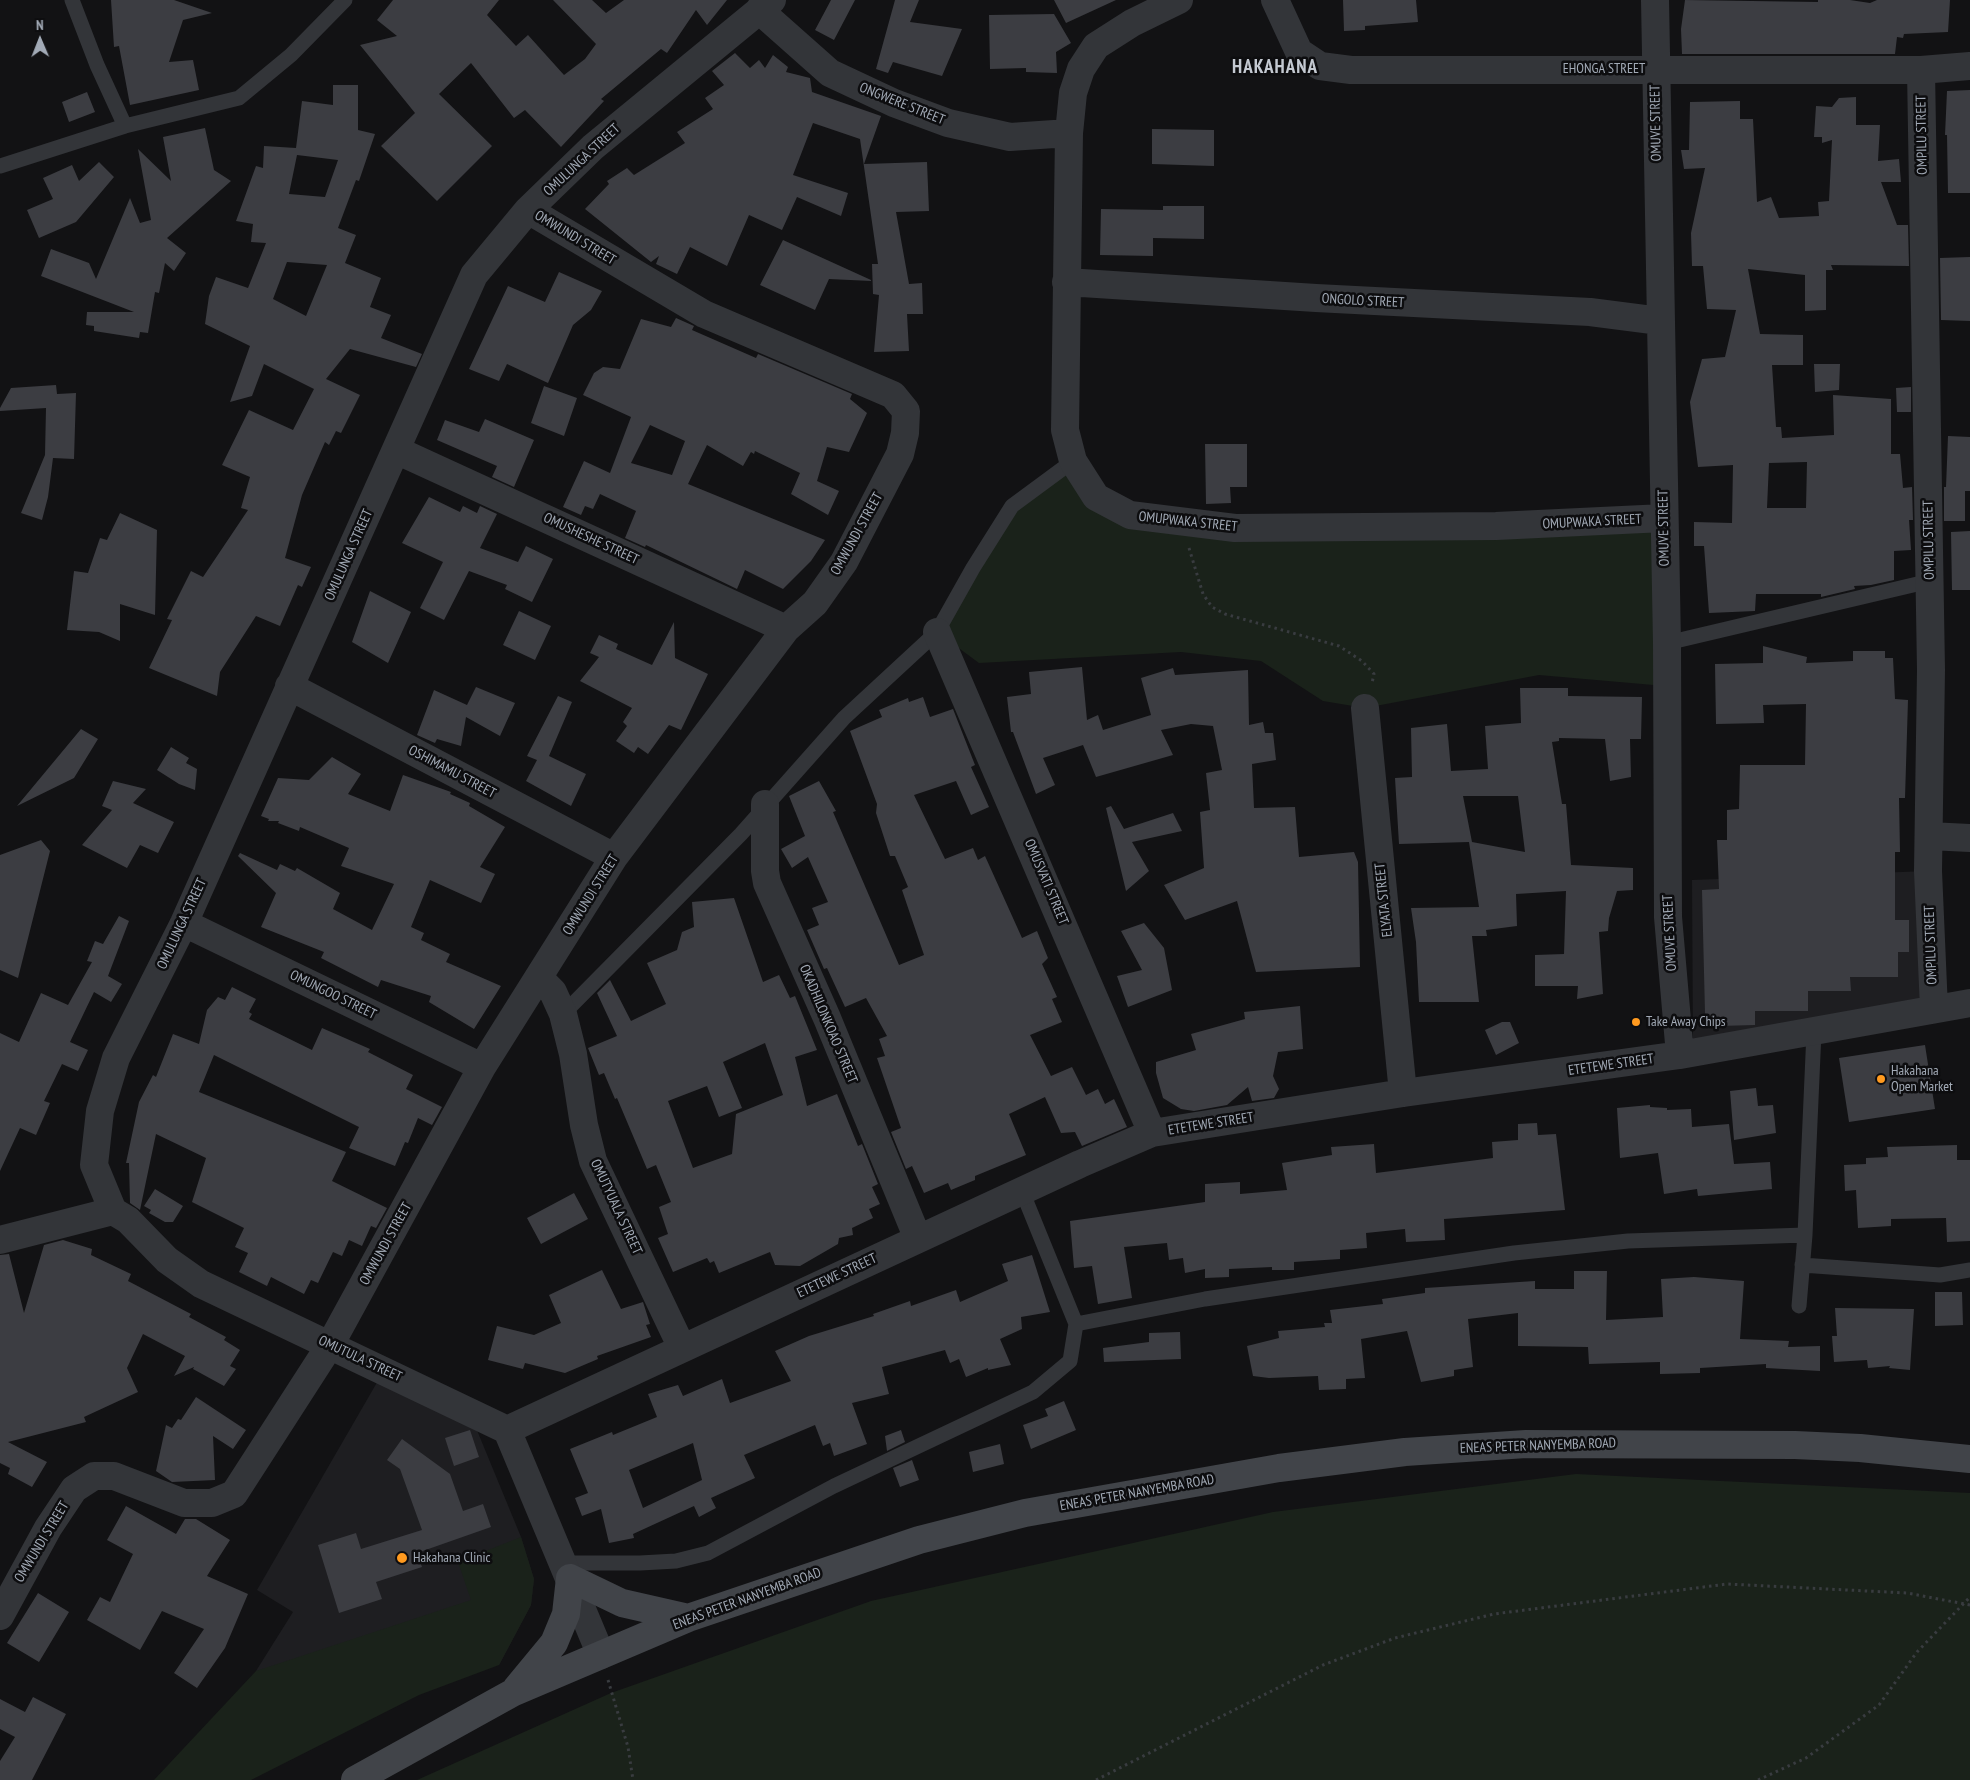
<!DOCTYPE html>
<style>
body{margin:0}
#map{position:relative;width:1970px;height:1780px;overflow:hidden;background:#121214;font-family:"PT Sans Narrow",sans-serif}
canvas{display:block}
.north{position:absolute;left:15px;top:15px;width:50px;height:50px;-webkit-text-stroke:4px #0d0d0f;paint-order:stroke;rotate:359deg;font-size:14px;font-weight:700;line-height:20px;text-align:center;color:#a2aab6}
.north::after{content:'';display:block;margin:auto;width:18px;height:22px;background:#a2aab6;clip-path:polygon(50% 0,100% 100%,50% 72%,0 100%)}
</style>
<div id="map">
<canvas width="1970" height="1780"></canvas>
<div class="north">N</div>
</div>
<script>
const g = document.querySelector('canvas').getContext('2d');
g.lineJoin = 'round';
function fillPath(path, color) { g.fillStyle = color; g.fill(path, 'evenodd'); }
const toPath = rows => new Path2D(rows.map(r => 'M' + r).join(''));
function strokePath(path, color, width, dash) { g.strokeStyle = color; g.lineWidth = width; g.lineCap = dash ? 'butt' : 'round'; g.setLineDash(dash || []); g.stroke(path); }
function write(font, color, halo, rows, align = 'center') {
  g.font = font + ' "PT Sans Narrow",sans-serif'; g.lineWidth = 5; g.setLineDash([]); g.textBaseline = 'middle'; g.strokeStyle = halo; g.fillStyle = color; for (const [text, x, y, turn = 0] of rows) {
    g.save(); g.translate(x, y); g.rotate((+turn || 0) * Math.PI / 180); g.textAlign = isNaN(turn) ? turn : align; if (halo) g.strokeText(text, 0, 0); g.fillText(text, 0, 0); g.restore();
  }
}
const built = toPath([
 [1928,871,1932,998,1693,1046,1692,880],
 [379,1379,474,1423,521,1537,534,1579,531,1605,499,1665,256,1671,293,1612,257,1590]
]);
const green = toPath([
 [1073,461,1130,515,1664,518,1665,686,1539,675,1365,708,1323,701,1261,661,1181,652,979,663,937,632,1012,506],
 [1576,1474,1970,1493,1970,1780,417,1780,611,1693,871,1601,1273,1512],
 [521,1537,534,1579,531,1605,499,1665,419,1695,251,1780,154,1780,256,1671,471,1600,458,1562]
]);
const building = toPath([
 [111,0,174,0,212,13,183,20,169,62,193,60,199,90,130,105,119,46,114,47],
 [393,0,499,0,487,15,516,46,528,35,564,75,585,59,596,44,553,0,592,0,606,13,624,0,727,0,707,25,696,10,667,53,661,49,601,99,604,101,561,147,525,110,514,118,471,63,439,94,492,146,437,201,381,146,415,113,360,45,397,36,377,20],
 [831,0,855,0,834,40,815,30],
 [895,0,919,0,910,22,962,29,942,76,893,62,888,73,876,69],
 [1054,0,1116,0,1066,23],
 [1343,0,1416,0,1418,22,1365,26,1365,30,1344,31],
 [1685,0,1818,2,1818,0,1850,0,1870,3,1877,0,1950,0,1948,32,1904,34,1903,38,1897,37,1895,54,1682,54,1681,29],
 [1054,14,1071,43,1056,52,1057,73,1026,72,1026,68,990,69,989,15],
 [735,53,750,68,759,60,765,68,773,55,788,67,786,72,810,78,812,92,881,116,864,164,927,162,929,211,896,212,909,284,922,283,923,314,907,314,909,351,874,352,879,295,873,294,872,264,878,264,860,139,813,123,793,175,848,193,841,216,797,197,782,230,749,215,727,266,690,247,677,274,656,264,659,256,651,262,585,209,609,184,607,181,627,168,634,175,685,143,677,132,713,109,705,98,724,85,712,71],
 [333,85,358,85,358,130,375,134,359,181,356,180,338,228,356,235,345,263,381,278,370,307,391,315,381,338,422,354,416,367,350,349,326,379,360,395,341,433,336,431,329,445,325,442,302,495,285,558,311,567,302,587,298,585,280,626,256,616,220,672,217,696,149,668,172,620,167,619,191,571,203,577,248,510,241,508,250,477,222,465,249,410,293,430,314,389,264,364,252,396,230,402,250,346,205,324,209,296,216,277,248,288,266,243,251,242,253,224,236,221,256,166,263,168,264,146,296,148,302,101,333,105],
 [297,155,338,160,325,197,289,194],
 [287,262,327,265,306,316,273,299],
 [1970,90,1970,193,1948,193,1947,135,1945,135,1947,91],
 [87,92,95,112,69,122,62,102],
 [1856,97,1856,125,1880,125,1878,161,1899,159,1901,182,1881,182,1897,225,1908,225,1909,266,1831,265,1833,270,1826,270,1826,310,1805,311,1805,275,1748,269,1760,334,1803,335,1803,365,1772,365,1776,427,1781,427,1782,438,1834,435,1833,395,1891,399,1891,454,1900,454,1903,488,1912,487,1913,520,1909,520,1911,550,1894,551,1894,580,1871,585,1854,586,1855,589,1821,597,1821,594,1756,594,1755,611,1709,613,1704,546,1694,546,1694,522,1732,523,1733,465,1698,467,1690,402,1702,359,1725,357,1736,310,1707,309,1703,266,1692,266,1691,233,1705,168,1684,169,1681,150,1689,150,1690,102,1740,101,1740,119,1753,119,1757,202,1771,197,1779,218,1819,216,1818,202,1829,201,1832,140,1822,143,1822,137,1814,137,1816,106,1832,107,1839,98],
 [1807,462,1806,508,1767,508,1769,463],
 [205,128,214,170,231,181,167,238,186,253,174,271,165,263,159,293,155,292,148,333,140,332,139,338,94,331,94,326,86,325,87,312,134,312,41,276,51,249,89,263,96,279,130,198,140,223,151,220,138,149,171,181,163,137],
 [1152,129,1214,130,1214,166,1152,164],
 [99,162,114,177,76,222,39,238,27,210,53,199,43,178,72,165,79,181],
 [1163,206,1204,206,1204,239,1153,238,1153,256,1100,255,1101,209,1163,210],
 [783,240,871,280,871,281,829,279,815,310,760,285],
 [1970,257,1970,321,1941,320,1940,258],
 [559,272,602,291,591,310,573,325,548,383,507,364,499,381,469,369,508,286,545,302],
 [676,318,694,326,692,330,756,358,758,354,852,394,850,399,867,413,849,452,827,447,817,481,839,491,828,515,791,494,800,473,755,451,754,454,751,452,743,466,707,445,688,484,825,540,811,561,783,589,745,570,737,589,646,545,645,547,625,538,636,511,600,494,593,509,585,506,581,515,563,507,584,461,610,473,631,417,583,395,594,373,603,367,620,369,641,319,671,327],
 [650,425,685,441,672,475,631,463],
 [1814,364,1840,364,1839,390,1815,392],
 [56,385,57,394,76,393,74,459,53,458,48,497,42,520,21,513,45,455,46,408,0,411,0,408,11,388],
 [544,386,577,398,564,436,531,423],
 [1911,387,1911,412,1897,412,1896,388],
 [485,419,534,440,514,487,492,477,497,466,437,440,445,420,479,432],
 [1948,436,1970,437,1970,491,1965,491,1965,521,1944,521,1944,487,1946,487],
 [1205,444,1247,444,1247,487,1230,487,1231,503,1206,504],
 [429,497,460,512,463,506,477,513,480,506,497,514,480,548,518,562,526,546,553,559,532,602,505,589,507,585,469,571,444,620,420,608,443,562,402,543],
 [120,513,157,530,155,615,120,604,120,641,99,632,67,630,74,571,88,573,100,538,107,540],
 [1970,531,1970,590,1952,590,1951,532],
 [370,591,411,612,388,663,352,642],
 [519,611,551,626,535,660,503,645],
 [674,622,675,658,708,674,681,730,669,725,648,754,638,747,634,753,616,741,627,726,623,722,632,708,580,681,599,657,590,653,599,635,618,644,616,649,652,665],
 [1763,646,1807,657,1806,663,1853,661,1853,651,1885,651,1885,658,1893,658,1895,699,1908,700,1905,798,1899,798,1900,852,1895,852,1895,920,1909,920,1909,952,1898,952,1898,977,1850,977,1851,991,1808,991,1808,1011,1755,1011,1755,1025,1719,1026,1705,1013,1702,890,1719,889,1717,840,1727,840,1727,810,1739,809,1740,765,1805,765,1806,704,1763,705,1764,723,1716,724,1715,664,1763,663],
 [1082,667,1087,720,1098,715,1103,730,1151,715,1141,678,1173,668,1175,675,1248,670,1249,725,1263,722,1265,733,1273,733,1276,760,1252,764,1254,808,1295,807,1299,857,1354,852,1358,862,1360,967,1256,972,1237,901,1185,920,1164,885,1204,868,1200,812,1210,810,1206,773,1222,770,1213,726,1191,724,1161,730,1173,755,1096,777,1083,745,1043,758,1055,785,1036,794,1013,732,1011,732,1007,697,1031,694,1029,672],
 [476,687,515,703,500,736,466,717,461,746,437,739,435,743,417,735,434,690,467,705],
 [1520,688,1568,688,1568,696,1642,697,1641,739,1630,739,1631,777,1610,781,1605,739,1559,738,1559,741,1552,742,1562,804,1566,804,1571,865,1633,868,1633,890,1617,891,1609,918,1608,931,1599,932,1603,994,1577,999,1578,986,1535,986,1535,955,1564,954,1566,891,1516,894,1517,926,1486,930,1487,936,1472,936,1479,1002,1419,1002,1416,942,1411,908,1479,907,1469,842,1399,844,1395,778,1412,777,1411,728,1447,724,1451,771,1488,769,1485,726,1521,723],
 [1463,796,1518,796,1525,852,1472,842],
 [558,696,572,702,549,756,586,774,571,806,526,781,537,760,527,756],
 [923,697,930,717,953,709,975,765,971,767,989,807,971,815,956,781,914,795,945,859,973,848,978,860,985,856,1022,938,1037,931,1048,958,1042,964,1057,997,1052,999,1062,1022,1030,1035,1051,1076,1072,1067,1086,1095,1098,1089,1105,1104,1114,1099,1127,1127,1082,1146,1075,1132,1061,1133,1045,1097,1009,1114,1026,1155,975,1176,975,1180,951,1190,948,1183,924,1193,912,1166,906,1169,891,1132,901,1128,877,1058,885,1056,879,1039,887,1036,866,998,845,1007,827,968,824,969,807,930,819,925,812,908,828,902,808,857,792,868,781,849,805,836,789,796,819,781,836,811,833,812,899,965,924,955,902,890,908,887,895,856,890,856,876,813,877,804,850,731,882,717,879,710,908,698,909,702],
 [81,729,98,739,74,778,17,806],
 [171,747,189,758,186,763,197,769,195,790,179,784,157,770],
 [332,757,361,774,348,794,390,811,403,775,451,792,450,794,470,803,469,806,505,827,480,867,495,874,481,903,430,880,411,927,424,933,421,940,450,954,446,962,501,986,474,1029,429,1002,431,996,381,980,378,987,321,958,324,952,261,927,276,893,238,856,240,853,277,870,280,864,295,871,297,868,340,893,333,909,372,930,394,884,341,866,349,848,300,827,299,831,278,823,279,821,268,821,269,819,261,816,278,778,309,780],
 [113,781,146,789,133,803,174,822,158,853,140,845,127,868,82,845,112,810,102,806],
 [1111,806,1124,829,1173,813,1182,831,1132,842,1149,871,1126,891,1106,808],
 [41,840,50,851,18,978,0,970,0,855],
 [734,898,763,982,779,975,790,998,795,996,817,1050,795,1057,807,1106,837,1094,858,1146,862,1144,878,1184,872,1187,880,1204,869,1209,873,1218,852,1228,853,1235,839,1238,838,1244,800,1266,775,1265,770,1252,719,1273,714,1261,710,1263,707,1258,673,1272,658,1238,668,1234,659,1207,671,1202,656,1165,647,1169,617,1098,615,1099,604,1073,599,1075,588,1048,617,1036,597,993,610,980,631,1021,666,1004,647,963,677,950,682,932,694,927,692,902],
 [765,1043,783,1095,736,1114,732,1154,693,1168,668,1101,707,1086,719,1117,742,1108,723,1062],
 [119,916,129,921,108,976,122,984,111,1002,94,992,70,1042,88,1050,78,1071,62,1064,44,1101,50,1103,36,1135,20,1128,0,1171,0,1033,19,1042,41,993,68,1005,92,962,87,961,95,941,103,944],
 [1144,923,1164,948,1172,990,1128,1007,1117,976,1142,970,1121,931],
 [232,987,256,999,249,1012,252,1014,249,1019,312,1050,322,1028,370,1049,368,1052,413,1075,406,1089,442,1107,432,1125,418,1118,408,1143,405,1142,395,1166,349,1148,359,1127,214,1055,199,1092,346,1152,332,1181,387,1208,376,1228,371,1226,362,1246,349,1240,342,1256,333,1252,318,1283,311,1280,304,1294,271,1277,267,1286,239,1272,248,1253,235,1247,244,1228,192,1202,206,1158,156,1134,140,1210,130,1203,129,1163,126,1163,139,1102,153,1075,156,1077,173,1034,199,1044,207,1010,218,997,225,1000],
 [1300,1006,1303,1049,1278,1052,1273,1076,1279,1089,1274,1098,1252,1101,1248,1087,1227,1105,1194,1111,1181,1109,1163,1098,1156,1073,1156,1062,1196,1050,1191,1034,1245,1019,1244,1012],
 [1502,1022,1510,1022,1519,1043,1496,1055,1485,1030],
 [1925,1045,1935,1109,1849,1122,1839,1058],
 [1756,1088,1758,1106,1773,1105,1776,1133,1734,1140,1730,1091],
 [1650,1105,1650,1107,1667,1108,1667,1110,1691,1109,1692,1127,1729,1124,1734,1164,1770,1162,1772,1189,1698,1196,1697,1189,1664,1194,1658,1153,1620,1158,1617,1108],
 [1537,1123,1538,1135,1556,1134,1565,1210,1444,1219,1445,1240,1406,1242,1405,1229,1366,1233,1367,1248,1340,1250,1340,1259,1294,1262,1294,1270,1272,1270,1272,1267,1229,1269,1229,1277,1205,1278,1205,1269,1185,1273,1183,1258,1169,1260,1167,1243,1124,1247,1132,1298,1098,1304,1092,1266,1074,1268,1070,1221,1205,1202,1205,1184,1240,1182,1240,1194,1287,1190,1282,1163,1332,1155,1331,1147,1374,1144,1376,1173,1493,1158,1492,1142,1518,1140,1518,1124],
 [1957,1145,1957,1160,1970,1160,1970,1241,1947,1242,1946,1218,1891,1219,1891,1226,1858,1228,1856,1190,1845,1191,1844,1165,1866,1164,1866,1158,1888,1157,1887,1147],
 [155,1189,183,1206,173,1222,165,1222,149,1213,151,1210,144,1206],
 [574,1193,588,1219,541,1244,527,1218],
 [63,1240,92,1249,91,1255,131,1274,128,1281,191,1314,189,1317,226,1337,224,1340,240,1350,230,1366,236,1369,224,1386,193,1369,194,1367,174,1376,185,1356,143,1334,127,1368,138,1392,84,1417,86,1422,8,1442,47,1462,32,1487,8,1474,10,1468,0,1463,0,1255,9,1254,24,1313,44,1245],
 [1032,1255,1050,1312,1021,1317,1022,1329,1000,1339,1011,1365,988,1370,988,1368,966,1377,959,1359,950,1363,945,1350,882,1367,889,1394,852,1403,867,1444,834,1456,830,1443,823,1446,815,1425,744,1455,755,1478,711,1498,716,1508,699,1517,694,1506,633,1534,634,1538,609,1543,601,1509,582,1516,575,1498,588,1493,570,1449,612,1432,613,1435,657,1417,648,1394,678,1385,683,1396,722,1379,730,1403,791,1381,775,1351,809,1336,874,1316,873,1314,910,1301,911,1306,956,1290,960,1302,1008,1281,1002,1264],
 [693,1443,702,1480,643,1508,629,1470],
 [602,1270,621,1309,643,1302,650,1324,646,1325,651,1337,597,1356,598,1359,565,1373,525,1363,523,1369,488,1360,497,1326,534,1335,561,1323,549,1295],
 [1574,1271,1607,1271,1606,1320,1663,1317,1661,1279,1694,1277,1744,1281,1740,1339,1789,1341,1788,1347,1820,1346,1820,1371,1766,1368,1766,1364,1700,1368,1700,1373,1660,1374,1660,1362,1589,1364,1588,1347,1518,1346,1518,1313,1468,1319,1473,1367,1454,1370,1454,1376,1421,1382,1407,1331,1361,1339,1365,1378,1346,1379,1346,1389,1319,1390,1318,1376,1269,1378,1253,1376,1247,1346,1279,1338,1278,1331,1325,1327,1324,1323,1332,1323,1330,1310,1383,1304,1382,1299,1425,1293,1425,1288,1535,1281,1535,1289,1574,1289],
 [1935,1292,1962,1292,1963,1325,1935,1326],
 [1835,1308,1914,1309,1910,1370,1889,1368,1890,1366,1868,1368,1867,1360,1834,1362,1832,1336,1837,1336],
 [1180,1332,1181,1359,1104,1362,1103,1348,1149,1342,1149,1333],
 [196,1397,246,1430,233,1449,213,1436,215,1480,172,1482,156,1471,166,1425,172,1428,178,1419,181,1420],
 [1064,1401,1076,1430,1031,1449,1023,1425,1048,1416,1045,1409],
 [470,1430,479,1457,454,1466,445,1438],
 [901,1430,905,1442,887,1451,885,1436],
 [402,1439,450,1474,463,1511,483,1504,491,1527,417,1553,422,1567,376,1582,382,1599,339,1613,318,1545,356,1533,361,1549,422,1530,400,1469,387,1460],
 [1000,1444,1004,1464,973,1472,969,1452],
 [912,1460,919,1480,900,1487,893,1468],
 [126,1506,176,1534,185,1519,196,1519,230,1540,207,1576,248,1594,225,1648,197,1688,174,1673,204,1629,162,1611,140,1650,87,1620,100,1597,110,1602,133,1554,107,1540],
 [38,1593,69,1612,39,1662,7,1643],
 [33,1697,66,1714,32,1780,0,1780,0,1761,15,1737,0,1729,0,1699,25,1712]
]);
const path = toPath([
 [1189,548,1203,594,1212,607,1225,614,1339,646,1362,661,1374,674,1372,683],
 [608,1680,628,1747,633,1780],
 [1096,1780,1323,1665,1395,1638,1494,1614,1727,1584,1907,1593,1970,1605],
 [1758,1780,1806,1758,1879,1705,1917,1652,1970,1597]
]);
const service = toPath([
 [72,0,97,65,125,126],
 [0,166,125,126,239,98,291,55,345,0],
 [1667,643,1930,581],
 [563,1014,741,834,844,718,937,632,973,568,1012,506,1073,461],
 [1802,1265,1940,1275,1970,1270],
 [1799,1306,1805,1235,1814,1032],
 [1076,1324,1205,1299,1514,1253,1628,1241,1805,1235],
 [564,1563,640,1563,676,1561,708,1553,834,1486,1033,1392,1070,1361,1076,1324,1022,1191]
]);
const minor = toPath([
 [1179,0,1132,23,1096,46,1081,69,1073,93,1069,133,1065,430,1073,461,1096,497,1130,515,1235,528,1496,526,1664,518],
 [1275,0,1299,52,1320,66,1351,70,1921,70,1970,66],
 [1655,0,1667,643,1668,917,1680,1055],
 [759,10,830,73,894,103,948,123,1010,137,1069,133],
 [1921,70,1931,670,1928,871,1934,1009],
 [1066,282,1316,298,1590,312,1660,321],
 [396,450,786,629],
 [937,632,1152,1133],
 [289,686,614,857],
 [1365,708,1403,1093],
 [765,804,765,871,767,883,827,1018,918,1239],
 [1929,836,1970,838],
 [184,923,482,1067],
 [539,978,553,992,563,1014,573,1054,584,1125,593,1161,682,1348],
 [113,1211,94,1165,100,1111,116,1058,184,923,474,275,528,210,593,147,772,0],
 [0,1240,113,1211,128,1220,167,1260,201,1284,507,1430,601,1655],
 [507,1430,1080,1164,1152,1133,1403,1093,1680,1055,1970,1003],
 [0,1616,48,1528,74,1489,94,1476,114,1476,184,1503,212,1503,234,1494,330,1345,482,1067,614,857,786,629,815,603,844,562,900,454,905,433,906,411,893,395,704,314,528,210]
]);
const secondary = toPath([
 [516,1689,554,1643,566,1614,570,1578,622,1603,688,1618],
 [355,1780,514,1692,688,1618,919,1540,1025,1513,1279,1468,1405,1452,1526,1444,1795,1445,1860,1448,1970,1459]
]);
const markers = [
 [1636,1022,5,"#ff9a1f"],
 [1881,1079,5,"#ff9a1f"],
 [402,1558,6,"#ff9a1f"]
];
const streetNames = [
 ["EHONGA STREET",1604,69],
 ["ONGWERE STREET",902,104,22],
 ["OMUVE STREET",1656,123,-91],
 ["OMPILU STREET",1922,135,-91],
 ["OMULUNGA STREET",582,160,-43],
 ["OMWUNDI STREET",575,238,31],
 ["ONGOLO STREET",1363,301,3],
 ["OMUPWAKA STREET",1188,522,6],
 ["OMUPWAKA STREET",1592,522,-3],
 ["OMUVE STREET",1664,528,-91],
 ["OMWUNDI STREET",857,534,-61],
 ["OMUSHESHE STREET",591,539,25],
 ["OMPILU STREET",1929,540,-91],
 ["OMULUNGA STREET",349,555,-66],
 ["OSHIMAMU STREET",452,772,28],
 ["OMUSVATI STREET",1046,882,67],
 ["OMWUNDI STREET",591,895,-58],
 ["ELYATA STREET",1384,900,-96],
 ["OMULUNGA STREET",182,924,-65],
 ["OMUVE STREET",1670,933,-93],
 ["OMPILU STREET",1931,945,-92],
 ["OMUNGOO STREET",333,995,26],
 ["OKADHILONKOAO STREET",828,1024,67],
 ["ETETEWE STREET",1611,1065,-8],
 ["ETETEWE STREET",1211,1124,-9],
 ["OMUTYUALA STREET",616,1207,65],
 ["OMWUNDI STREET",386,1244,-61],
 ["ETETEWE STREET",837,1276,-25],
 ["OMUTULA STREET",360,1359,25],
 ["ENEAS PETER NANYEMBA ROAD",1538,1446,-2],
 ["ENEAS PETER NANYEMBA ROAD",1137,1493,-10],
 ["OMWUNDI STREET",42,1542,-59],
 ["ENEAS PETER NANYEMBA ROAD",747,1599,-20]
];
const poiNames = [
 ["Take Away Chips",1646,1022],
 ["Hakahana",1891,1071],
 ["Open Market",1891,1087],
 ["Hakahana Clinic",413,1558]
];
const districtNames = [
 ["HAKAHANA",1275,68]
];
fillPath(built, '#1e1e21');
fillPath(green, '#1a221a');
fillPath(building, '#3c3d42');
strokePath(path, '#393c40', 3, [2.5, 4]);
strokePath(service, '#333539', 15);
strokePath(minor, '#333539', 28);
strokePath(secondary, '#414449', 28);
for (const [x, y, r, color] of markers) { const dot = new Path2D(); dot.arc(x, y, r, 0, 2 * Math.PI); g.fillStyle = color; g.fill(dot); strokePath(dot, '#0d0d0f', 2); }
write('14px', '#a2aab6', '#0d0d0f', streetNames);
write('14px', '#a2aab6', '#0d0d0f', poiNames, 'left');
g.letterSpacing = '1px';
write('bold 19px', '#c4c9d1', '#0d0d0f', districtNames);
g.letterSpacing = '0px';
</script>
